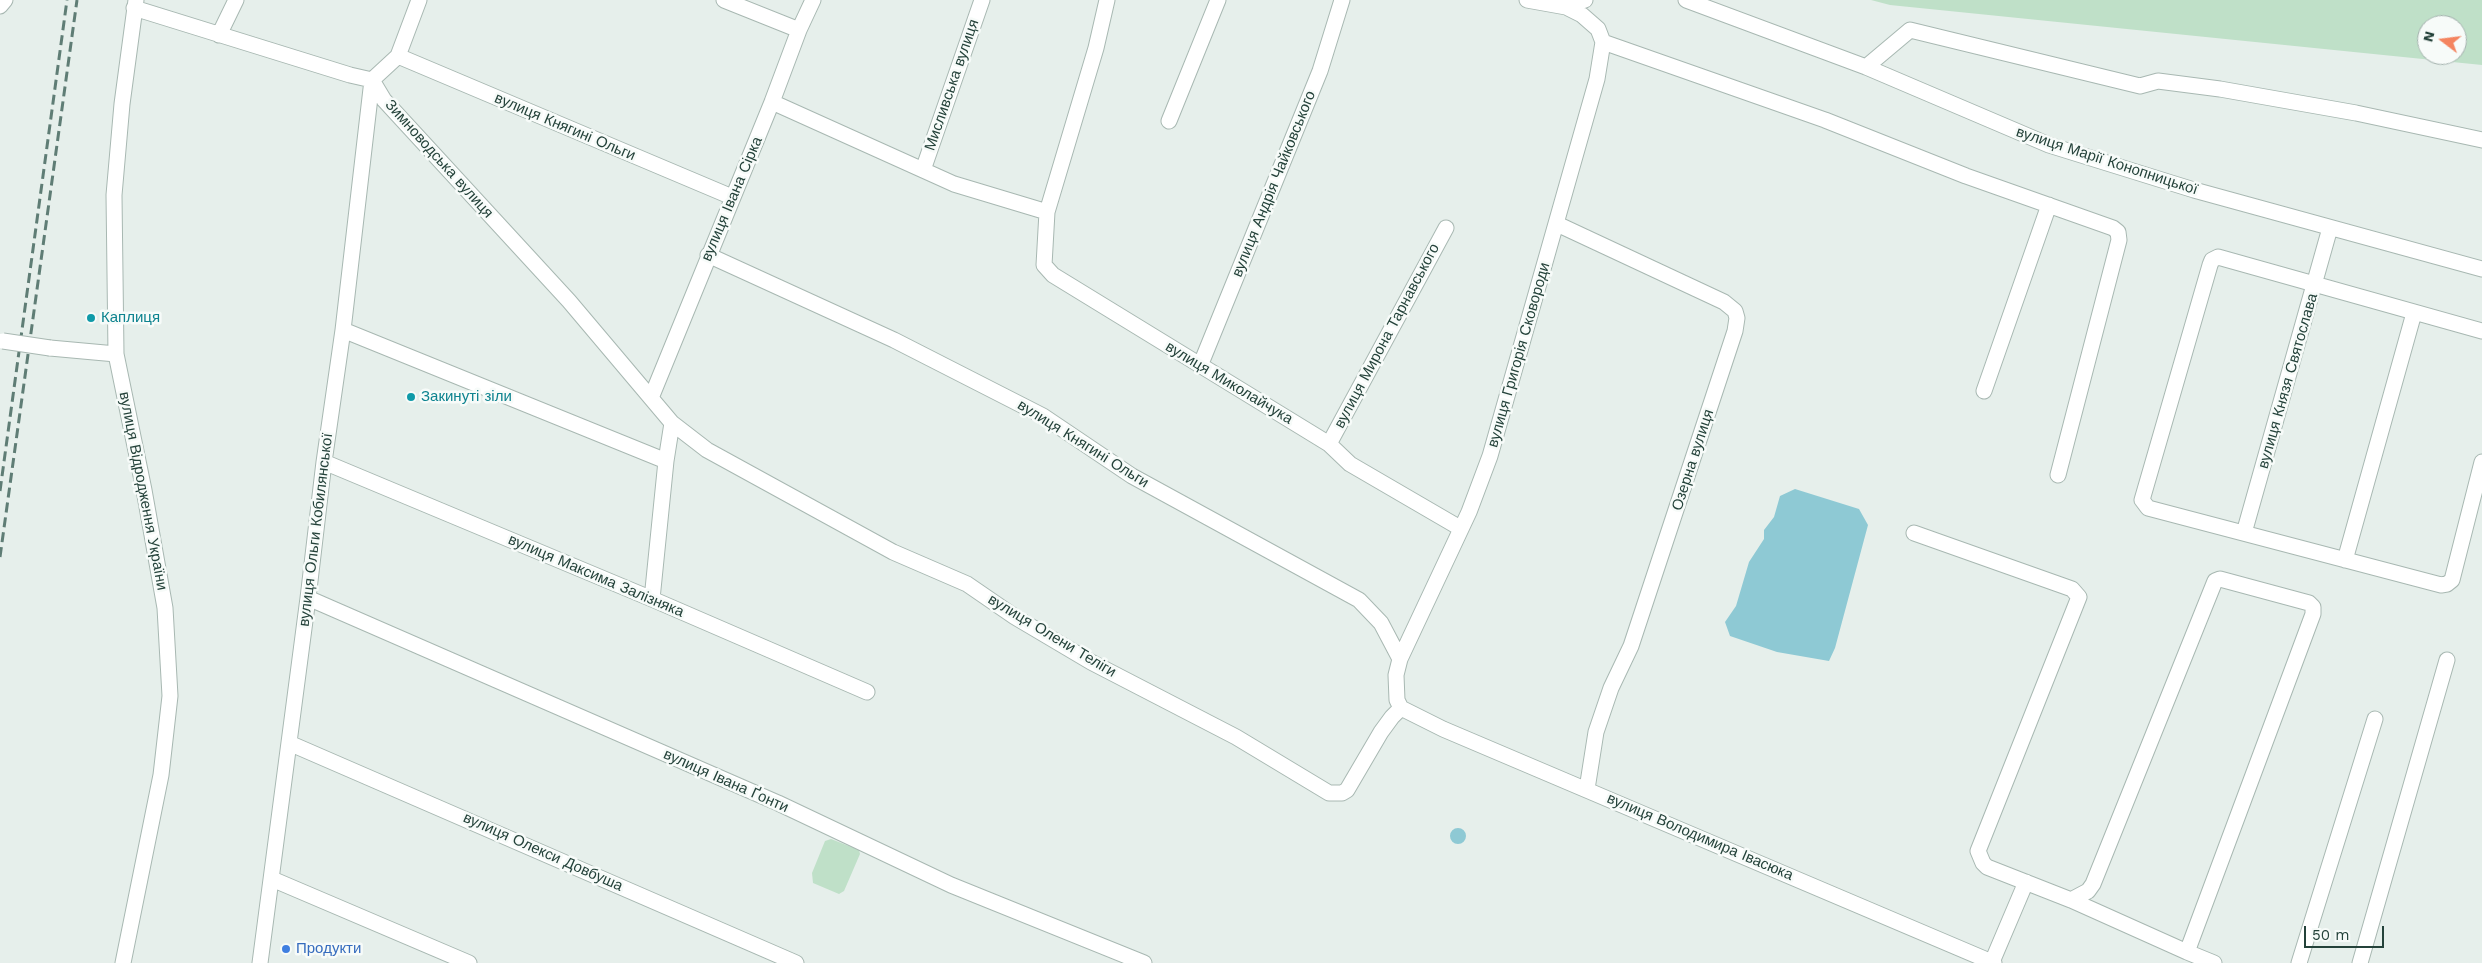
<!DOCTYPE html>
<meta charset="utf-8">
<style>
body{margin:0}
#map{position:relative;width:2482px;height:963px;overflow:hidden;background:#e6efeb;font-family:"Work Sans",sans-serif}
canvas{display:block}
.north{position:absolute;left:2417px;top:15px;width:50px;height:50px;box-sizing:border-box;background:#f7fbf9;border:1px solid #a3b1ad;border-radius:50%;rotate:285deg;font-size:14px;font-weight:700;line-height:20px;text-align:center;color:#24423a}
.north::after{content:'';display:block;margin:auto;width:18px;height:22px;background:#f4845f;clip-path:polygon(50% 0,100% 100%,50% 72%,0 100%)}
.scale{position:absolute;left:2304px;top:926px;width:80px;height:22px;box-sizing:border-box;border:2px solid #24423a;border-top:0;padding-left:6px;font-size:15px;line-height:18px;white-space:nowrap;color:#24423a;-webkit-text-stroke:4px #f7fbf9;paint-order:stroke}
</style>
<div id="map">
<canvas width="2482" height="963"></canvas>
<div class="north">N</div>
<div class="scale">50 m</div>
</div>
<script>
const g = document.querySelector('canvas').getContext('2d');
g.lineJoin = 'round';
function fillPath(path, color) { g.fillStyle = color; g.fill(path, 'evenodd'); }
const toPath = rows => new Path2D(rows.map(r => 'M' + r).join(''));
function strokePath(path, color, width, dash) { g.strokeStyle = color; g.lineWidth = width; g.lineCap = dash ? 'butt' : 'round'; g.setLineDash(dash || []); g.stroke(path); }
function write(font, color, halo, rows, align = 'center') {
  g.font = font + ' "Work Sans",sans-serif'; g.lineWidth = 5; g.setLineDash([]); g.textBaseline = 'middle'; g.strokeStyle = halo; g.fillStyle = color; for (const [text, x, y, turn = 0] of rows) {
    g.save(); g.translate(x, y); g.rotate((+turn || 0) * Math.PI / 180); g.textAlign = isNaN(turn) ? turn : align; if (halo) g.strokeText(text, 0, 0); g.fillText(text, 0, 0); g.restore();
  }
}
const green = toPath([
 [1871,0,2482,0,2482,65,1890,5],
 [2427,25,2457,25,2457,55,2427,55],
 [831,839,859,850,860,854,844,891,839,894,813,883,812,873,825,841]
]);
const water = toPath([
 [1795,489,1859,509,1868,525,1835,648,1829,661,1777,652,1730,636,1725,622,1736,606,1749,562,1764,539,1764,530,1774,517,1780,496],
 '1450 836a8 8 0 1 1 16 0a8 8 0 1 1-16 0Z'
]);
const minor = toPath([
 [724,0,799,30],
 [1107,0,1096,48,1047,212,1044,265,1053,275,1329,444,1350,464,1460,528],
 [1527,0,1566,7,1582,15,1598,29,1603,42,1597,79,1490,456,1469,512,1400,659,1396,675,1397,700,1401,708,1443,729,1994,963],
 [1686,0,1866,67,2049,145,2194,190,2482,269],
 [0,6,5,0],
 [1566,7,1585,0],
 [134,8,350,75,372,80,384,100,569,301,672,423,707,450,893,552,967,584,1015,617,1091,662,1236,737,1329,793,1342,793,1347,790,1381,732,1392,717,1401,708],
 [219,35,236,0],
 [1603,42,1825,120,1966,176,2113,228,2118,232,2119,240,2058,475],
 [398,56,732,197],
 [1866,67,1910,30,2140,86,2158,81,2220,89,2356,113,2482,140],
 [772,102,954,184,1047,212],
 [1169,121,1218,0],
 [923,170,982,0],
 [1557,224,1724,302,1735,311,1737,318,1735,331,1631,646,1611,688,1596,732,1587,789],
 [708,255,894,340,1043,416,1132,476,1359,600,1381,623,1400,659],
 [343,330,666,461],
 [2482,331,2218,257,2212,260,2210,265,2142,500,2148,508,2441,585,2447,584,2452,580,2482,462],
 [50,348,116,354],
 [1200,366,1320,71,1342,0],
 [1984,391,2049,205],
 [651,398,772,102,799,30,813,0],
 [1329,444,1446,228],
 [324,462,652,599,867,692],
 [1914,533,2072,589,2079,597,1978,851,1983,863,1987,867,2071,900,2187,952,2313,614,2313,607,2309,603,2220,579,2215,581,2093,884,2088,891,2071,900],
 [2244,533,2330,228],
 [2345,560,2414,313],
 [308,598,778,803,951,885,1144,963],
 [652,599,666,461,672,423],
 [289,743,796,963],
 [272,879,469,963],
 [2187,952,2214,963],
 [1992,962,2026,882],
 [123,963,161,775,170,696,165,608,144,490,116,354,114,195,122,104,136,0],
 [260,963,308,598,324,462,343,330,372,80,398,56,419,0],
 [2299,963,2375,719],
 [2360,963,2447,660]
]);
const rail = toPath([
 [0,491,67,0],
 [0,557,77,0]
]);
const minorBridge = toPath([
 [3,341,50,348]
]);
const markers = [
 [91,318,5,"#0f9aa8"],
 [411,397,5,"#0f9aa8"],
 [286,949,5,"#3f7fe0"]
];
const streetNames = [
 ["Мисливська вулиця",952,85,-71],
 ["вулиця Княгині Ольги",565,127,23],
 ["Зимноводська вулиця",439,159,48],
 ["вулиця Марії Конопницької",2107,161,18],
 ["вулиця Андрія Чайковського",1274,184,-68],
 ["вулиця Івана Сірка",732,199,-67],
 ["вулиця Мирона Тарнавського",1387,336,-62],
 ["вулиця Григорія Сковороди",1519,355,-74],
 ["вулиця Князя Святослава",2288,381,-74],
 ["вулиця Миколайчука",1229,383,31],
 ["вулиця Княгині Ольги",1083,444,32],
 ["Озерна вулиця",1693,460,-72],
 ["вулиця Відродження України",143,491,79],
 ["вулиця Ольги Кобилянської",316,530,-83],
 ["вулиця Максима Залізняка",596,576,23],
 ["вулиця Олени Теліги",1052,636,31],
 ["вулиця Івана Ґонти",726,781,24],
 ["вулиця Володимира Івасюка",1700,837,23],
 ["вулиця Олекси Довбуша",543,852,24]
];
const cultureNames = [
 ["Каплиця",101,318],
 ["Закинуті зіли",421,397]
];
const shopNames = [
 ["Продукти",296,949]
];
fillPath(green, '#bfe0c8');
fillPath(water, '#8ec9d4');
strokePath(minor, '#a8b8b2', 17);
strokePath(minor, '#fff', 15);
strokePath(rail, '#5f7d75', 3, [10, 5]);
strokePath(minorBridge, '#a8b8b2', 17, []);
strokePath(minorBridge, '#fff', 15);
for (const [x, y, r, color] of markers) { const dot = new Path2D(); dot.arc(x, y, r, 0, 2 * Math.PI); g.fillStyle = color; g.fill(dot); strokePath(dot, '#f7fbf9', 2); }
write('15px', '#24423a', '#f7fbf9', streetNames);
write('15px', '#0d838f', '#f7fbf9', cultureNames, 'left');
write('15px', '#366cbe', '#f7fbf9', shopNames, 'left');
</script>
